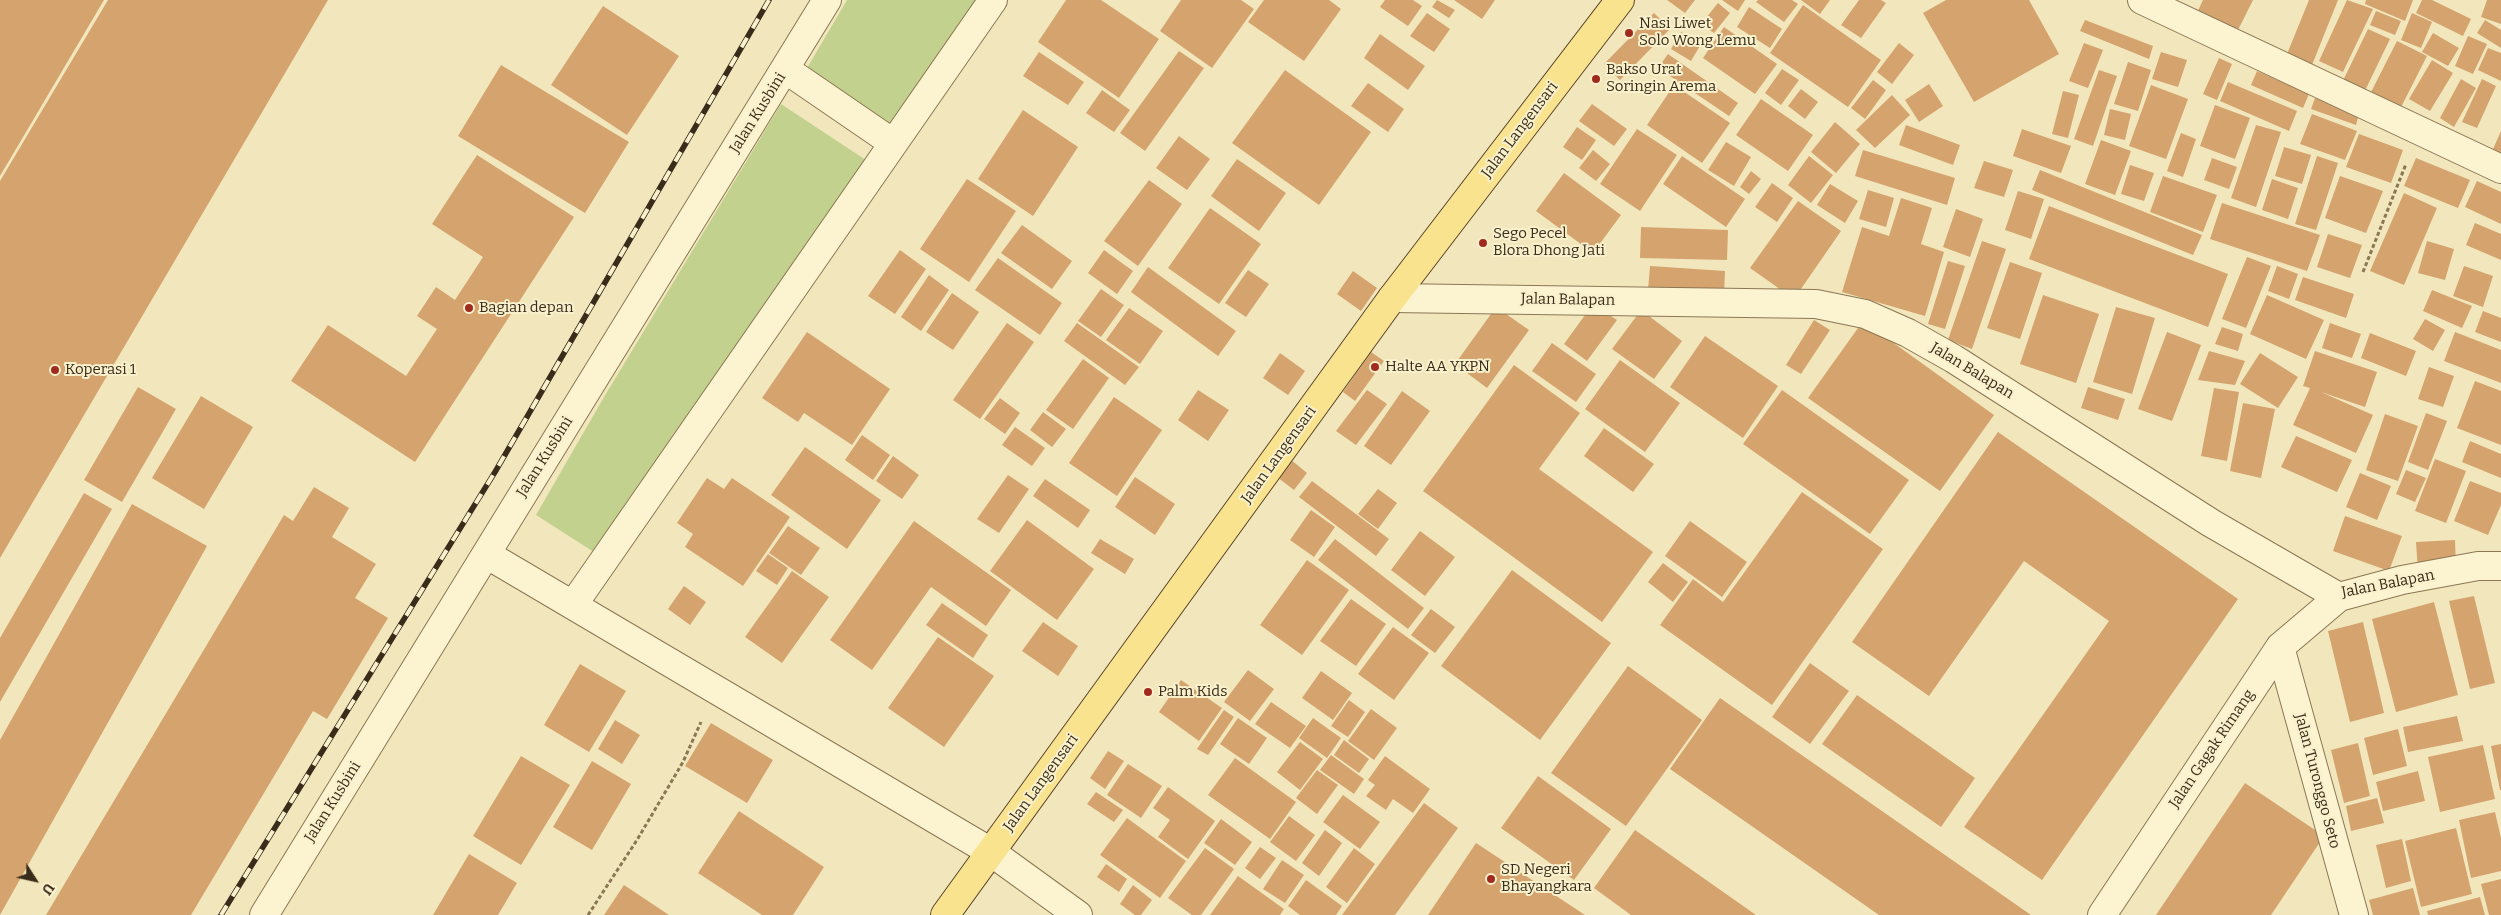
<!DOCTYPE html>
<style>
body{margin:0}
#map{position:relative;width:2501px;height:915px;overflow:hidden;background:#f2e7bc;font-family:Bitter,serif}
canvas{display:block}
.north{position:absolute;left:10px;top:855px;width:50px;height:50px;-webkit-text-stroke:4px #f9f0cc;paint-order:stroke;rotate:125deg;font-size:14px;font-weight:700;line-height:20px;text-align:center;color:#392c1a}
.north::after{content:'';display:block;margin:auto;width:18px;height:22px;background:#392c1a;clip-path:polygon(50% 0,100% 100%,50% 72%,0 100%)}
</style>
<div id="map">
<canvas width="2501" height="915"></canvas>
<div class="north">U</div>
</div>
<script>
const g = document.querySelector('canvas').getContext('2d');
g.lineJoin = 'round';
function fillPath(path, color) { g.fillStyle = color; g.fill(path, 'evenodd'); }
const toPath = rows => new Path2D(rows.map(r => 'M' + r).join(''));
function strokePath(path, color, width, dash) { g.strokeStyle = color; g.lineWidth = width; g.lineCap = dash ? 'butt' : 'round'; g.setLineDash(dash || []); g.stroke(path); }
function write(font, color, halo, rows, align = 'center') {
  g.font = font + ' Bitter,serif'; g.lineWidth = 4; g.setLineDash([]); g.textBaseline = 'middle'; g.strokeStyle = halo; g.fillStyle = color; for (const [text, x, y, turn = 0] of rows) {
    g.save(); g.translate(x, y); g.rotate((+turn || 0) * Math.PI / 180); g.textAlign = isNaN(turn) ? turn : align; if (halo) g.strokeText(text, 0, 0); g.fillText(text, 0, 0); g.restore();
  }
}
const green = toPath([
 [847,0,986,0,887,145,797,85],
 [781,104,869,162,611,563,536,515,604,397]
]);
const building = toPath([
 [0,0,104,0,0,176],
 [108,0,328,0,0,558,0,181],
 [1066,0,1101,0,1159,39,1119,98,1038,42],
 [1181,0,1241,0,1254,9,1212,68,1160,31],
 [1264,0,1329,0,1341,9,1304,61,1248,22],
 [1385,0,1413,0,1422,6,1408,26,1380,7],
 [1437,0,1455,10,1449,18,1432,7],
 [1454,0,1495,0,1482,19],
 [1667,0,1695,0,1685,13],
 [1722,0,1745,0,1738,11],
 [1758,0,1792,0,1798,4,1784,22,1756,2],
 [1801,0,1830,0,1820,14],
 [1859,0,1881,0,1886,3,1861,38,1841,25],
 [1946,0,2029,0,2059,54,1974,102,1923,13],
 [2203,0,2253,0,2236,34,2196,15],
 [2309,0,2338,0,2312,65,2287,54],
 [2347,0,2373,9,2343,72,2319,61],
 [2366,0,2413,0,2405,21,2365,4],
 [2422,0,2432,0,2471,19,2463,36,2416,13],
 [2487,0,2501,0,2501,24,2481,17],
 [1718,3,1730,13,1714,33,1701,24],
 [1803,5,1881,60,1848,107,1770,53],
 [603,6,679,56,627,135,551,85],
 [1749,7,1782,29,1770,48,1737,27],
 [2376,11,2401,21,2395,35,2370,25],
 [1427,13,1450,29,1434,52,1410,36],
 [1654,13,1670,29,1620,80,1604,64],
 [2412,13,2432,22,2421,48,2401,40],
 [2085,20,2153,46,2149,59,2080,31],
 [2485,20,2501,30,2501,48,2477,33],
 [1724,27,1777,64,1755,94,1703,58],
 [2368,29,2390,39,2360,101,2338,91],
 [1681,32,1701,44,1691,61,1671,49],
 [2433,33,2459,48,2448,66,2422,52],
 [1380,34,1425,66,1408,90,1364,58],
 [2468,36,2487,44,2473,74,2455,66],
 [2397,41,2427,56,2396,117,2366,102],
 [1899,43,1914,55,1892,84,1877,72],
 [2084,43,2103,50,2088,88,2069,81],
 [2488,48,2501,53,2501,81,2478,70],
 [1179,51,1204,68,1145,151,1120,133],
 [1039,52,1084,82,1068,105,1023,76],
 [2161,52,2187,60,2178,87,2152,79],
 [1668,54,1738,103,1729,116,1658,68],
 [2219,58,2232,64,2217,100,2203,94],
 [2432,60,2453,73,2430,111,2409,99],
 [2128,62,2151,70,2138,111,2114,104],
 [501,65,629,142,585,213,458,136],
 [1782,69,1799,80,1781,105,1765,93],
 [1285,70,1371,132,1319,205,1232,143],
 [2099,70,2117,76,2093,146,2074,139],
 [2257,71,2309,94,2303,108,2251,85],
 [2461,79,2476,88,2454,127,2440,118],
 [2482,79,2496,86,2477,128,2462,122],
 [1873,80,1886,90,1865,119,1851,108],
 [2228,82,2297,111,2289,131,2220,101],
 [1368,83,1404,109,1388,132,1351,106],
 [1929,84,1943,106,1919,122,1905,100],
 [1674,85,1730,123,1702,163,1647,125],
 [2151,85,2188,99,2166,159,2129,146],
 [1801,89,1818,102,1805,119,1788,106],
 [1102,90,1130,110,1114,132,1086,113],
 [2063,91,2079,95,2068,138,2052,134],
 [1892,95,1910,115,1875,148,1856,130],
 [2315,98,2359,114,2356,125,2311,109],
 [1761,99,1813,135,1788,171,1736,135],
 [1592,104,1627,129,1614,146,1579,121],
 [2215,105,2250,118,2235,159,2200,146],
 [2110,109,2131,114,2125,140,2104,135],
 [1023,110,1078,147,1033,216,978,179],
 [2312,114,2357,131,2345,160,2300,144],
 [1835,122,1860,144,1836,173,1811,152],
 [1906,125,1960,145,1953,165,1899,145],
 [2256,125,2281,132,2256,207,2231,198],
 [1577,127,1596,140,1582,160,1563,147],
 [1637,129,1677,155,1640,211,1600,184],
 [2022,129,2071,146,2061,173,2013,156],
 [2501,131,2501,160,2490,156],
 [2181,133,2196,139,2183,177,2167,171],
 [2359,134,2403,150,2391,183,2346,167],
 [1179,136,1210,159,1187,190,1156,168],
 [2101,140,2131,151,2115,195,2085,184],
 [1726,142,1751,157,1734,186,1708,170],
 [2284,147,2311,155,2302,184,2275,176],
 [1593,150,1610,164,1596,181,1579,168],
 [1863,150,1955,178,1947,205,1855,176],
 [477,155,574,217,415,462,291,381,328,325,406,376,437,329,417,316,436,287,455,300,483,257,432,224],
 [1682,156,1745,199,1726,227,1663,184],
 [1809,156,1833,175,1811,203,1788,185],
 [2317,156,2338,163,2316,230,2295,224],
 [2212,158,2237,167,2229,189,2204,180],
 [2416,158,2470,180,2458,208,2404,186],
 [1237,159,1286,193,1259,231,1211,196],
 [1984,161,2013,170,2004,197,1974,188],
 [2130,165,2154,173,2144,201,2121,194],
 [2040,170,2202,235,2193,255,2032,190],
 [1751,171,1761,179,1749,194,1740,187],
 [1564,173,1621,215,1593,253,1536,211],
 [2163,176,2217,195,2203,232,2150,212],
 [2340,176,2383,191,2366,233,2325,218],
 [967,179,1016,211,969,282,920,249],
 [2272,179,2298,188,2288,219,2262,210],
 [1149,180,1182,204,1138,266,1104,241],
 [2477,181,2501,192,2501,224,2465,207],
 [1772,183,1793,198,1777,222,1755,207],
 [1830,184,1858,201,1845,223,1817,205],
 [1868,190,1894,198,1886,227,1859,219],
 [2018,191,2044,199,2031,239,2005,230],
 [2404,193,2437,208,2404,285,2370,271],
 [1901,198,1932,208,1921,244,1944,252,1925,316,1842,292,1862,227,1889,236],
 [1798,201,1841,231,1794,299,1750,268],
 [2222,203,2320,235,2307,271,2210,239],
 [2049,206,2228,274,2208,327,2029,259],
 [1210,208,1261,244,1219,304,1168,268],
 [1956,209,1983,219,1970,257,1943,247],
 [2475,223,2501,234,2501,260,2466,245],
 [1022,225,1072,261,1052,289,1001,253],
 [1641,227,1728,230,1727,260,1640,258],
 [2328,234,2362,245,2350,278,2317,267],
 [1982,241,2006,249,1972,349,1948,340],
 [2427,241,2454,249,2445,280,2418,273],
 [900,250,926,269,895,314,868,296],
 [1104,250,1133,271,1117,294,1088,273],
 [2247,257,2271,266,2246,328,2222,319],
 [998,258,1062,303,1040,335,975,290],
 [1948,261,1965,266,1945,329,1928,324],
 [2010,262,2042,273,2020,339,1987,328],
 [1650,266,1725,271,1724,295,1648,290],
 [2277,266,2298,274,2289,299,2268,291],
 [2464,266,2493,276,2483,307,2453,296],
 [1148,267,1236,331,1218,356,1131,292],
 [1248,270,1269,284,1246,317,1225,303],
 [1353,271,1377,288,1361,311,1337,294],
 [929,275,949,290,921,331,901,317],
 [2303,277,2354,294,2346,318,2295,300],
 [1101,289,1124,305,1101,337,1078,321],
 [2432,290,2472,306,2462,328,2423,311],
 [952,293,979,312,953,350,926,332],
 [2043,295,2099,314,2076,383,2020,364],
 [2267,295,2324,320,2306,359,2250,334],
 [1593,304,1617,320,1587,361,1564,344],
 [1496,307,1529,330,1487,388,1455,364],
 [2116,307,2155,318,2132,394,2093,382],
 [1129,308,1163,331,1140,364,1106,340],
 [1641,310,1682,341,1654,379,1612,349],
 [2483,311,2501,318,2501,342,2475,332],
 [2425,319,2445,330,2433,351,2413,339],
 [1814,320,1830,330,1801,374,1786,365],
 [1863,321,1994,415,1940,491,1808,398],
 [1007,323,1034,342,980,419,953,400],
 [1077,323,1139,367,1125,385,1064,341],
 [2330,323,2361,334,2352,358,2322,348],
 [2222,327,2243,334,2238,351,2215,344],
 [807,332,890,389,852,445,804,413,798,422,762,398],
 [2167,332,2201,345,2172,421,2138,409],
 [2455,332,2501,350,2501,383,2444,361],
 [2370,333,2416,351,2406,376,2361,358],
 [1705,336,1778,386,1743,438,1670,387],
 [1552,343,1596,374,1576,402,1532,371],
 [2209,351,2245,361,2235,385,2198,380],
 [2315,351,2377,372,2365,407,2321,392,2373,415,2356,453,2293,425,2310,388,2303,386],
 [1371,352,1384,361,1355,401,1343,392],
 [1280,353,1305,371,1288,395,1263,378],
 [2260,353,2298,377,2278,408,2240,384],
 [1083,359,1109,378,1073,429,1046,410],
 [1620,360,1680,403,1645,452,1585,409],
 [1514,365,1580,413,1539,469,1653,552,1602,622,1423,491],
 [2429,367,2454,376,2443,407,2418,399],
 [2475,381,2501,391,2501,445,2457,428],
 [138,387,176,409,122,502,84,480],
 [2088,387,2125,399,2118,420,2081,408],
 [2214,388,2239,392,2227,461,2201,456],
 [1198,390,1229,410,1208,441,1178,420],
 [1367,390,1387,404,1356,445,1336,431],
 [1782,390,1909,480,1870,534,1743,444],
 [1402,391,1430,411,1391,465,1364,446],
 [201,396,253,427,204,509,152,478],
 [1114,397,1162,430,1117,496,1069,463],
 [1000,398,1020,413,1005,434,984,419],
 [2243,403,2275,409,2261,478,2230,471],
 [1043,412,1066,429,1052,447,1030,430],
 [2426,413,2447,421,2428,470,2408,462],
 [2385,414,2418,426,2398,481,2366,470],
 [1015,427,1045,448,1032,466,1002,445],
 [1604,428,1654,464,1633,492,1584,456],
 [1998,432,2238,599,2042,880,1964,827,2109,621,2024,561,1929,696,1852,642],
 [862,435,890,455,873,480,845,460],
 [2296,436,2352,460,2337,492,2281,467],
 [2470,441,2501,454,2501,478,2462,462],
 [805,447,881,500,847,549,771,495],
 [893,456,919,475,902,499,876,481],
 [1290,459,1307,473,1294,490,1277,477],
 [2435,459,2466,471,2446,523,2415,511],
 [2406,470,2426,478,2415,502,2396,494],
 [2360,473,2391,486,2377,520,2346,507],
 [1008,475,1029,489,999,533,977,519],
 [1135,477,1175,504,1155,535,1115,507],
 [707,478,724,489,732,478,790,517,743,586,685,547,693,534,677,523],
 [1045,479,1090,510,1078,528,1033,496],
 [1312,481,1389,539,1376,556,1299,497],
 [2470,481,2501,493,2501,505,2488,535,2454,521],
 [314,487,349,508,332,537,376,564,355,598,388,618,327,719,313,711,191,915,46,915,284,515,293,521],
 [1378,489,1397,503,1378,529,1358,514],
 [1802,492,1883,549,1772,705,1660,625,1693,579,1723,602],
 [84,493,112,509,0,702,0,638],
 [132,504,207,546,0,915,0,740],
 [1311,510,1335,527,1314,557,1290,540],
 [2345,516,2402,536,2389,571,2333,551],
 [1027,520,1094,569,1057,620,990,571],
 [914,521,1011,590,986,626,931,587,872,670,830,640],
 [1690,521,1747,562,1722,597,1665,556],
 [788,526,820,548,801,575,769,553],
 [1420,531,1455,557,1425,596,1391,570],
 [1100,539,1134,559,1125,574,1091,553],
 [1335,539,1424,608,1408,629,1318,560],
 [2455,540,2456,570,2418,572,2416,542],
 [768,554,788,568,777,585,756,571],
 [1307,560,1349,590,1302,655,1260,625],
 [1663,563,1688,582,1673,602,1648,582],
 [1512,570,1611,643,1540,740,1441,666],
 [792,571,829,597,782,663,745,637],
 [684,586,706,602,690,625,668,609],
 [2474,596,2495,683,2470,689,2449,601],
 [1351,599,1386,624,1356,666,1320,641],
 [2434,602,2458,695,2396,712,2372,619],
 [942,603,988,635,973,658,926,625],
 [1431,609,1455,627,1435,653,1411,635],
 [1043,622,1078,646,1058,676,1022,651],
 [2363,622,2384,713,2350,722,2328,631],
 [1393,627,1429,653,1394,700,1358,674],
 [938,637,994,676,944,747,888,708],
 [1810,663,1849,691,1810,744,1772,717],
 [580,664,626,691,589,752,544,725],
 [1628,666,1702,720,1626,826,1551,773],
 [1248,670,1274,689,1250,721,1224,702],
 [1321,671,1352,693,1333,720,1302,698],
 [1181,680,1222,708,1199,741,1159,712],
 [1857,695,1975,778,1941,827,1822,744],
 [1720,698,2031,915,1879,915,1670,769],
 [1349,700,1365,712,1348,737,1331,726],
 [1271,702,1306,726,1290,748,1255,724],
 [1371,709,1397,728,1374,760,1348,741],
 [1224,710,1234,717,1208,755,1197,749],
 [2457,716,2463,741,2408,752,2403,727],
 [1238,718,1267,738,1249,764,1220,744],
 [1313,718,1341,738,1327,758,1299,738],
 [615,720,640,735,622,764,598,749],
 [711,723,773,760,747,803,685,766],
 [2398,729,2407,766,2373,775,2364,738],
 [1344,740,1369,759,1359,773,1334,755],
 [1300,742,1323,759,1300,790,1277,772],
 [2358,743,2370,796,2344,803,2331,750],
 [2501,744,2501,790,2500,790,2491,746],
 [2483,745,2495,799,2440,812,2428,757],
 [1108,751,1124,761,1105,789,1090,778],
 [1331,755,1364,779,1354,794,1320,770],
 [521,756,570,785,521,865,473,836],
 [1385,756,1430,789,1413,813,1393,799,1386,810,1366,796,1375,785,1368,780],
 [1235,758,1296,802,1270,839,1208,795],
 [592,761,631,784,592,850,553,827],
 [1128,764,1162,786,1141,818,1107,795],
 [1317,770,1338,785,1317,814,1296,798],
 [2418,771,2425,801,2383,811,2376,782],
 [1538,776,1611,829,1574,880,1501,828],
 [2245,783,2324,836,2271,915,2156,915],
 [1168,787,1215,821,1188,859,1158,837,1170,820,1153,808],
 [1096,792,1123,810,1114,822,1087,804],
 [1343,795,1380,822,1360,849,1323,822],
 [2377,798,2384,823,2351,831,2346,806],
 [1424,803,1458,828,1395,915,1342,915],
 [739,811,824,867,793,915,762,915,698,873],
 [2495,812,2501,838,2501,871,2471,878,2459,820],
 [1289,816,1315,835,1296,861,1270,842],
 [1127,818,1186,861,1160,898,1100,855],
 [1221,819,1252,842,1235,865,1204,843],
 [2456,828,2472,894,2421,907,2405,841],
 [1325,830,1342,843,1319,876,1302,863],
 [1635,830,1756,915,1631,915,1594,888],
 [2402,839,2411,881,2386,888,2376,845],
 [1476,843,1585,915,1428,915],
 [1260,847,1276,858,1260,879,1245,868],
 [1205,848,1234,869,1201,915,1192,915,1168,898],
 [1354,848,1375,864,1347,903,1326,887],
 [469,854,517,883,498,915,433,915],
 [1282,860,1304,875,1285,903,1263,889],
 [1106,864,1127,879,1119,892,1097,877],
 [1238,876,1284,909,1280,915,1210,915],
 [2501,879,2501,915,2489,915,2481,884],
 [1306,880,1342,906,1336,915,1300,915,1288,906],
 [624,885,669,915,604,915],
 [1133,885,1152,900,1141,915,1135,915,1120,904],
 [2413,888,2420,915,2373,915,2369,900],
 [2480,897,2485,915,2428,915,2427,911]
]);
const path = toPath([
 [2363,272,2406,164],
 [588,915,637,840,683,762,701,722]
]);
const minor = toPath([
 [2142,0,2501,169],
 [785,69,893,143],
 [1392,298,1816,304,1865,314,1908,333,1954,359,2211,523,2339,597,2402,580,2478,566,2501,566],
 [486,554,991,852,1078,915],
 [573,605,993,0],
 [2280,647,2354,915],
 [264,915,827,0],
 [2102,915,2280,647,2339,597]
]);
const major = toPath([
 [945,915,1392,298,1620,0]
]);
const rail = toPath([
 [221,915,495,472,769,0]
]);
const markers = [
 [1629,33,5,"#a02a1e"],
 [1596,79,5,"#a02a1e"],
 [1483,243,5,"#a02a1e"],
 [469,308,5,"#a02a1e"],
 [1375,367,5,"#a02a1e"],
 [55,370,5,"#a02a1e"],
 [1148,692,5,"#a02a1e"],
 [1491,879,5,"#a02a1e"]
];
const poiNames = [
 ["Nasi Liwet",1639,24],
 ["Solo Wong Lemu",1639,41],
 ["Bakso Urat",1606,70],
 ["Soringin Arema",1606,87],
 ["Sego Pecel",1493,234],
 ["Blora Dhong Jati",1493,251],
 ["Bagian depan",479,308],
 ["Halte AA YKPN",1385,367],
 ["Koperasi 1",65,370],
 ["Palm Kids",1158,692],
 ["SD Negeri",1501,870],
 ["Bhayangkara",1501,887]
];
const streetNames = [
 ["Jalan Kusbini",758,113,-58],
 ["Jalan Langensari",1520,130,-53],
 ["Jalan Balapan",1568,300,1],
 ["Jalan Balapan",1972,371,31],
 ["Jalan Langensari",1279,455,-54],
 ["Jalan Kusbini",545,457,-58],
 ["Jalan Balapan",2388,584,-11],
 ["Jalan Gagak Rimang",2212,749,-56],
 ["Jalan Turonggo Seto",2317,781,75],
 ["Jalan Langensari",1041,783,-54],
 ["Jalan Kusbini",333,802,-58]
];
fillPath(green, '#c3d18f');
fillPath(building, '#d4a36e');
strokePath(minor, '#8b7754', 30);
strokePath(major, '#584429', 30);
strokePath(path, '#8b7754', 3, [4, 2.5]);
strokePath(minor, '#fcf3d0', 28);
strokePath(major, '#fae38f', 28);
strokePath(rail, '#392c1a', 5.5);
strokePath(rail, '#f9f0cc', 4, [11]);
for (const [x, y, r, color] of markers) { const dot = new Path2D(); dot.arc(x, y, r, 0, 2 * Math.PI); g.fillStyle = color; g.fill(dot); strokePath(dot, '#f9f0cc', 2); }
write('15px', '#392c1a', '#f9f0cc', poiNames, 'left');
write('15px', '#392c1a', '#f9f0cc', streetNames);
</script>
